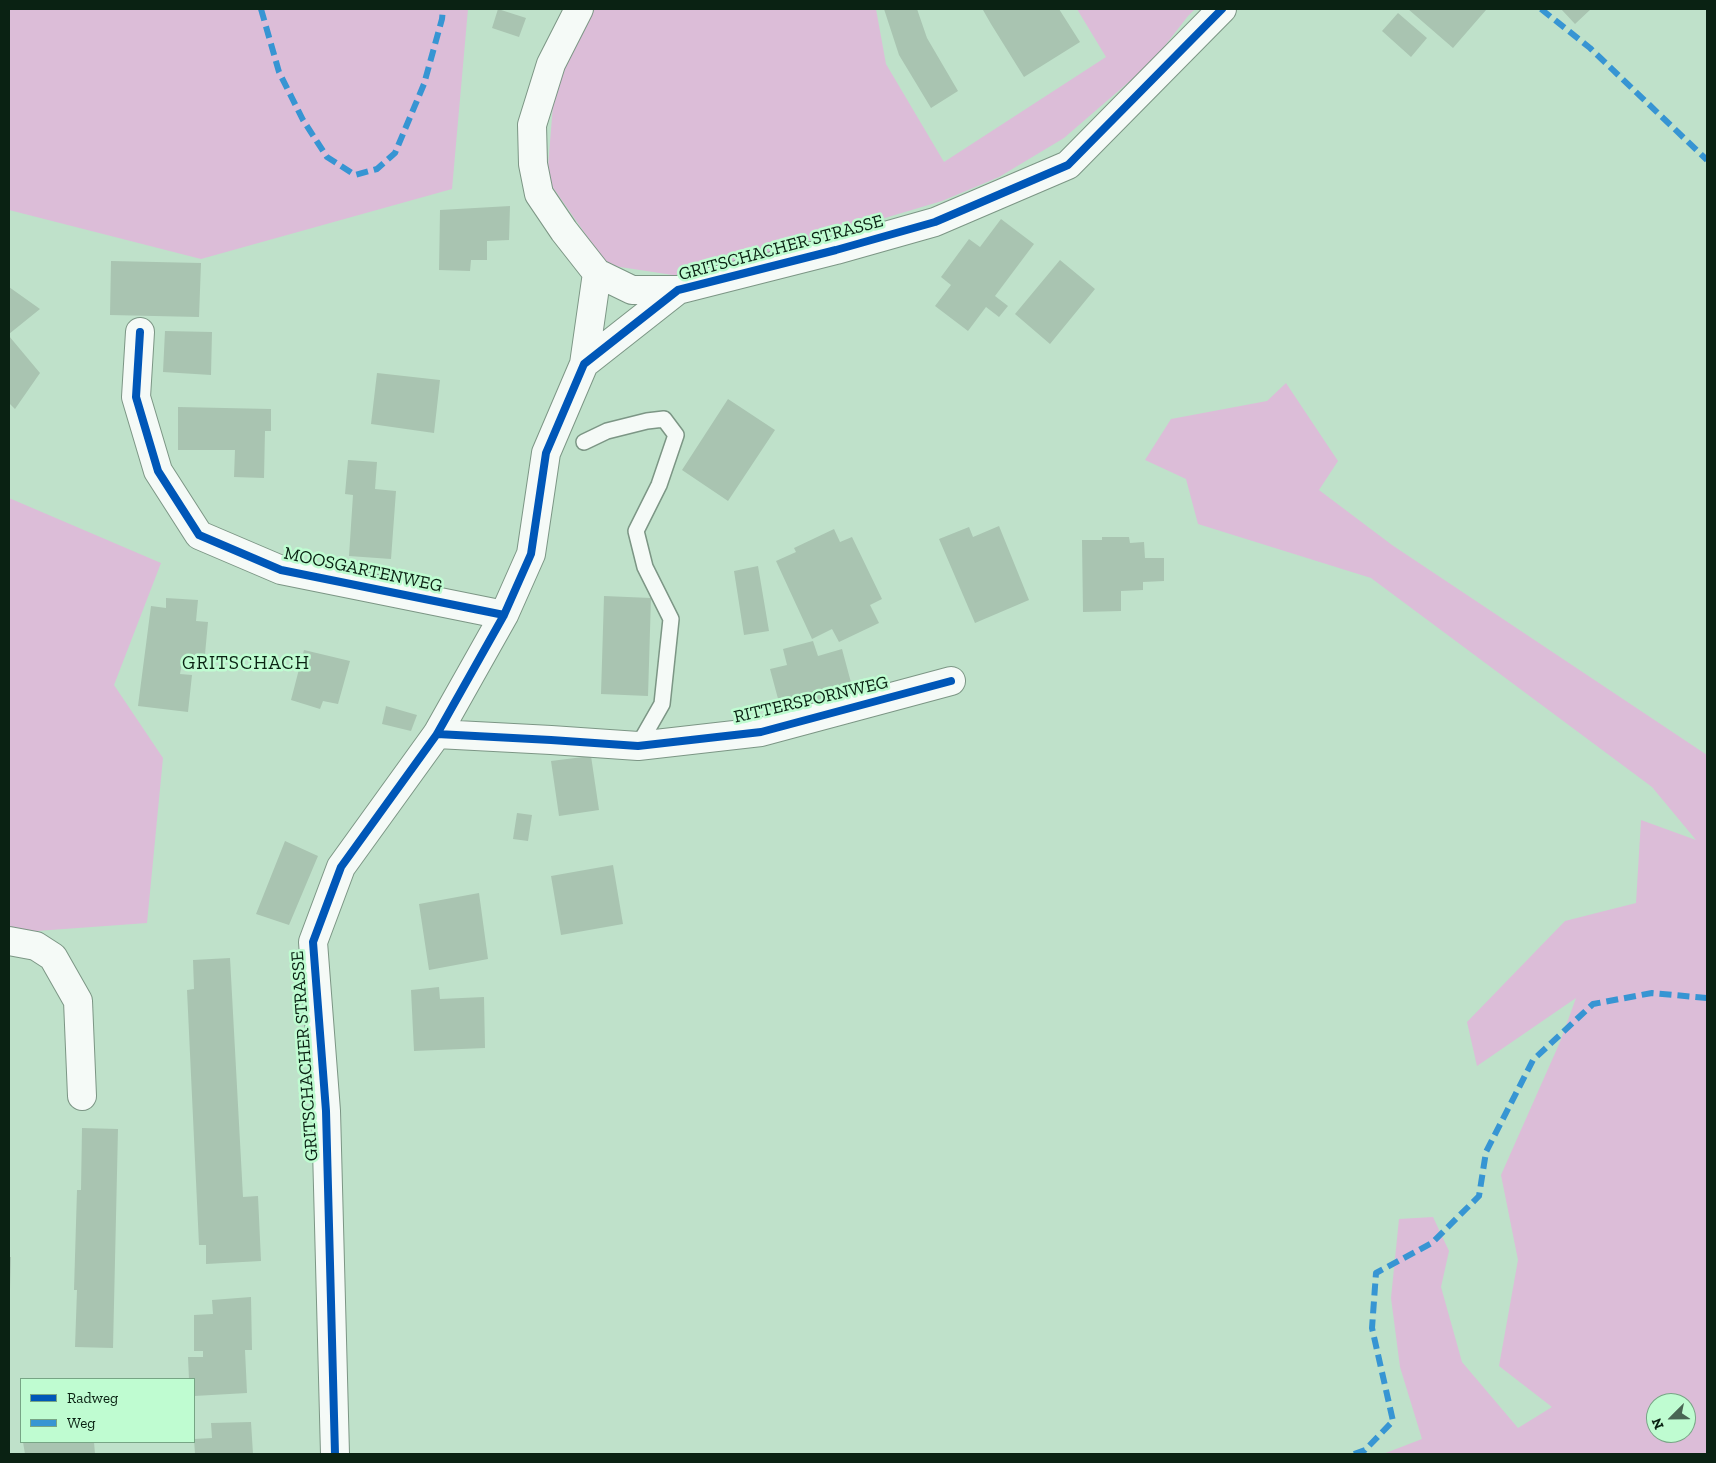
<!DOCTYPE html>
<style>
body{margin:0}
#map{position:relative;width:1716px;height:1463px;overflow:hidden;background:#bfe1ca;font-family:"Zilla Slab",serif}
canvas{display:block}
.frame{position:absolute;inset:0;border:10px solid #0a2213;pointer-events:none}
.legend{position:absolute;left:20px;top:1378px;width:175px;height:65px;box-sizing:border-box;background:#bffcd1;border:1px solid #77a585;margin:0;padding:6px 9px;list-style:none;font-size:15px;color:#0a2213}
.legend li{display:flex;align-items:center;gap:10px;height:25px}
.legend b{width:25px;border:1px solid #77a585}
.north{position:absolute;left:1646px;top:1393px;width:50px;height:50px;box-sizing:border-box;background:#bffcd1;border:1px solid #77a585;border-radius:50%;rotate:247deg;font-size:14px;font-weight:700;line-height:20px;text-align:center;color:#0a2213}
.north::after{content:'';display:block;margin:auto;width:18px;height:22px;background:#496553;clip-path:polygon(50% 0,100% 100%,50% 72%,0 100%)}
</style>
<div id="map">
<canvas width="1716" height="1463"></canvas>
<div class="frame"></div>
<ul class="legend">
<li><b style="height:6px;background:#0057b8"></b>Radweg</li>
<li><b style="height:6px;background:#3795d3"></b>Weg</li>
</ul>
<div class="north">N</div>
</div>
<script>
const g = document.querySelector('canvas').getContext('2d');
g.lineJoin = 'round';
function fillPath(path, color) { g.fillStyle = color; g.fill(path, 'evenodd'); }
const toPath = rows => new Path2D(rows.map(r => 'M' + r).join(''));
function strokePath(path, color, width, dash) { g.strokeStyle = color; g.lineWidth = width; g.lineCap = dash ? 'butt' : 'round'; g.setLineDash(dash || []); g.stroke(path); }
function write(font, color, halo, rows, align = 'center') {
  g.font = font + ' "Zilla Slab",serif'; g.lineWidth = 5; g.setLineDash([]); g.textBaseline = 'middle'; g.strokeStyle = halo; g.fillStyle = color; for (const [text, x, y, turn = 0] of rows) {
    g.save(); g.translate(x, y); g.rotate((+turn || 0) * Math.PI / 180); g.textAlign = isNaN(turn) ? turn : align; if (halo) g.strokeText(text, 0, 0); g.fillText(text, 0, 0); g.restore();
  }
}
const green = toPath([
 [9,9,468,9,452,189,201,259,9,210],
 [590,9,876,9,886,64,944,162,1106,57,1077,9,1195,9,1188,16,1153,61,1064,138,999,177,942,201,686,277,607,265,547,179,556,68],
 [1286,383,1338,461,1319,490,1392,545,1707,755,1707,1454,1383,1454,1422,1439,1400,1367,1391,1298,1399,1219,1433,1217,1449,1251,1441,1287,1462,1362,1518,1428,1552,1407,1499,1366,1518,1260,1501,1175,1560,1042,1576,998,1477,1066,1467,1022,1565,921,1636,903,1641,820,1696,840,1652,787,1371,578,1198,524,1186,479,1145,460,1171,419,1267,401],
 [1656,1403,1686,1403,1686,1433,1656,1433],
 [9,498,161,563,114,685,163,758,147,923,9,933]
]);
const building = toPath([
 [498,9,526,18,519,37,492,28],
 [884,9,917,9,927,38,958,91,931,108,899,55],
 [985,9,1059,9,1080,42,1024,77,991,24,983,10],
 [1408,9,1484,9,1486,10,1453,48],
 [1561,9,1591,9,1575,24],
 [1398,13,1427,38,1411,57,1382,31],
 [510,206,509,240,487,241,487,260,471,260,470,271,439,270,440,210],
 [1001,219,1034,244,995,296,1008,306,999,317,986,307,968,331,935,306,951,285,941,277,969,239,980,247],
 [1060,260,1095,289,1050,344,1015,314],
 [111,261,201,263,199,317,110,315],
 [9,287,40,309,9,334],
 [165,331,212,332,211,375,163,372],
 [9,336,40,373,15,409,9,403],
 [377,373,440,380,434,433,371,424],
 [728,399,775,430,728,501,682,470],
 [178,407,271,409,271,431,265,431,264,478,234,477,235,450,178,450],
 [348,460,377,462,375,489,396,491,391,559,349,556,353,495,345,494],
 [999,526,1029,600,975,623,939,539,969,527,973,537],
 [834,529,840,542,852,537,882,599,870,605,879,623,839,642,832,629,812,639,776,561,796,552,794,548],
 [1102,537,1129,537,1130,543,1144,542,1145,558,1164,558,1164,581,1143,582,1143,590,1121,591,1121,611,1083,612,1082,540,1102,540],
 [758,566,769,631,744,635,734,571],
 [604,596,651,598,648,696,601,694],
 [166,598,198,600,196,621,208,622,204,665,182,663,180,674,192,675,188,712,138,706,151,606,166,608],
 [813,641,818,656,842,649,856,701,784,721,770,669,787,665,783,649],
 [304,650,350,661,338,704,323,701,320,709,291,700],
 [386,706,417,715,411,731,382,724],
 [591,756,599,810,559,816,551,761],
 [517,813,532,815,528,841,513,839],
 [285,841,318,856,289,925,256,914],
 [613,865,623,924,561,935,551,876],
 [479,893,488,959,429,970,419,904],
 [230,958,243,1197,258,1196,261,1261,206,1264,206,1245,199,1245,187,990,194,989,193,960],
 [439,987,440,999,484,997,485,1048,414,1051,411,990],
 [82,1128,118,1129,113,1348,75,1347,77,1290,74,1290,77,1190,81,1190],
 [9,1257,11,1257,10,1289,9,1289],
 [251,1297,252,1350,245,1350,247,1393,194,1396,194,1379,189,1379,188,1357,203,1357,203,1351,194,1351,194,1315,213,1314,212,1300],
 [251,1422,253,1454,195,1454,194,1439,212,1438,211,1423],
 [23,1442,94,1442,95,1454,25,1454]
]);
const lane = toPath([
 [584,442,607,431,647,421,664,419,676,435,659,485,636,531,645,567,671,619,662,704,638,746]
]);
const street = toPath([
 [579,9,551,64,532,125,533,164,539,194,564,231,597,273,584,364],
 [597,273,632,290,678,290],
 [140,332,136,397,158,471,199,535,281,570,504,615],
 [437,734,551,740,638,746,761,732,951,681],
 [9,941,36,946,53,957,78,1001,82,1096],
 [335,1454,326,1111,313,942,341,867,437,734,504,615,531,554,546,453,584,364,678,290,836,250,935,222,1068,165,1222,9]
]);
const quiet = toPath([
 [261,9,279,72,303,120,327,157,355,175,377,169,395,153,424,84,442,19,443,9],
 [1541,9,1590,48,1707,160],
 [1354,1454,1365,1450,1393,1421,1372,1328,1376,1273,1432,1243,1479,1196,1486,1152,1533,1060,1593,1004,1652,993,1707,998]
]);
const cycleway = toPath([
 [140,332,136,397,158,471,199,535,281,570,504,615],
 [437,734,551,740,638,746,761,732,951,681],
 [335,1454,326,1111,313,942,341,867,437,734,504,615,531,554,546,453,584,364,678,290,836,250,935,222,1068,165,1222,9]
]);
const streetNames = [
 ["GRITSCHACHER STRASSE",781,248,-15],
 ["MOOSGARTENWEG",363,570,12],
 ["RITTERSPORNWEG",811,700,-13],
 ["GRITSCHACHER STRASSE",305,1056,-94]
];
const neighbourhoodNames = [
 ["GRITSCHACH",246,664]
];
fillPath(green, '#dcbdd8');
fillPath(building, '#a9c4b1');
strokePath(lane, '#7c9685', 18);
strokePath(street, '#7c9685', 30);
strokePath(lane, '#f5faf7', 15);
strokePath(street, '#f5faf7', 28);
strokePath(quiet, '#3795d3', 6, [12, 6]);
strokePath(cycleway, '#0057b8', 8);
write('18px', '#0a2213', '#bffcd1', streetNames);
g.letterSpacing = '1px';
write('19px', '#0a2213', '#bffcd1', neighbourhoodNames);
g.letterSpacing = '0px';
</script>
